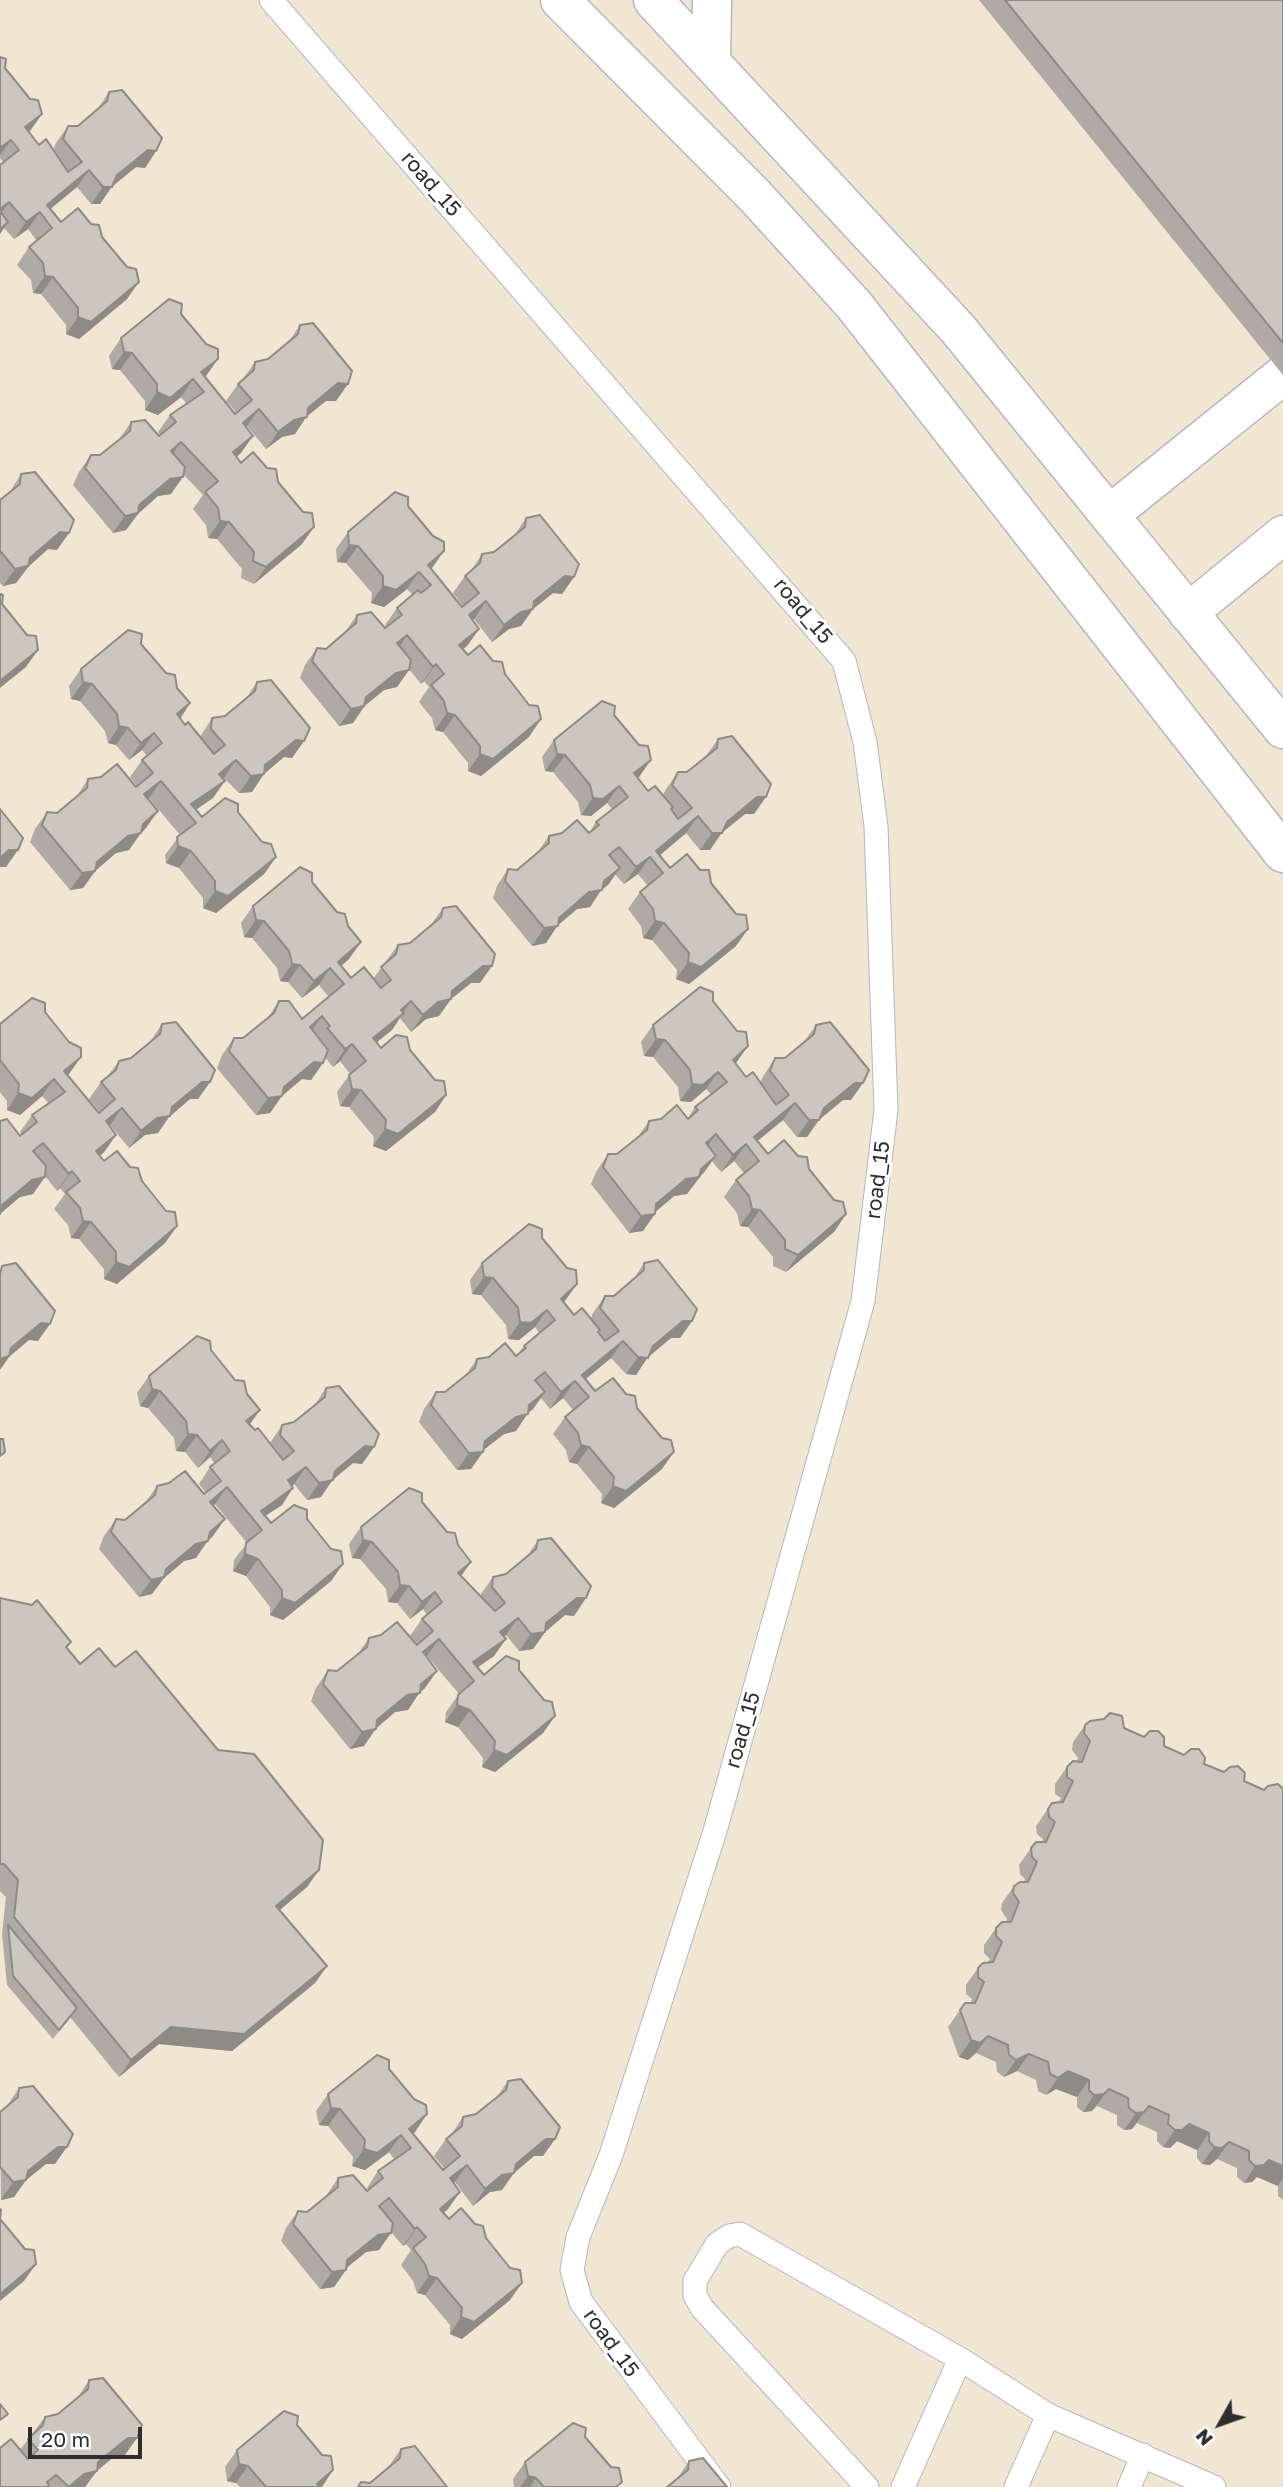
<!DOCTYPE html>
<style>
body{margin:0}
#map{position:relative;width:1283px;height:2487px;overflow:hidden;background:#efe9e1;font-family:"Golos Text",sans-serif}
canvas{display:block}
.north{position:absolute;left:1185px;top:2389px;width:70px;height:70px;-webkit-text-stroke:5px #fff;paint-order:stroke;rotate:230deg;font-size:19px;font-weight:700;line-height:28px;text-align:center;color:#2e2e2e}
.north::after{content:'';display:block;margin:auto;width:24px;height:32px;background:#2e2e2e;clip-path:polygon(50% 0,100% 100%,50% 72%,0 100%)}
.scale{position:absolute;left:28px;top:2427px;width:114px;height:32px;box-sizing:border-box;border:4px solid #2e2e2e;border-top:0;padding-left:9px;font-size:21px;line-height:24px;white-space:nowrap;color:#2e2e2e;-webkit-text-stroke:5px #fff;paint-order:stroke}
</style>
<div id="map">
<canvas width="1283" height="2487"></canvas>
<div class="north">N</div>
<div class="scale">20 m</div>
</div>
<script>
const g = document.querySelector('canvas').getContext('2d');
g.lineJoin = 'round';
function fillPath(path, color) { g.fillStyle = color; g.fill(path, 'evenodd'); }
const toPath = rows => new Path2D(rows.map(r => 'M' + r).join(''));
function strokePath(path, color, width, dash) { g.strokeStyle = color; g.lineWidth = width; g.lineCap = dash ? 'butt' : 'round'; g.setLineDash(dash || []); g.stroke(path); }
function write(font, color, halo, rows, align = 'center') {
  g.font = font + ' "Golos Text",sans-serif'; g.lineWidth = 6; g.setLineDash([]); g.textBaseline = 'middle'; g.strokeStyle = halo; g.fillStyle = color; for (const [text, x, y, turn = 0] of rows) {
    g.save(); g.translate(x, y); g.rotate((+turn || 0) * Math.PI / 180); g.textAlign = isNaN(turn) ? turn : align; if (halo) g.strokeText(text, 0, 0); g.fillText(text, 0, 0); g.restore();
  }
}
const education = toPath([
 [0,0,1283,0,1283,2487,0,2487]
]);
const lane = toPath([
 [271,0,844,661,865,742,876,826,886,1110,863,1301,715,1831,611,2155,578,2237,572,2270,581,2302,719,2487],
 [867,2487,702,2308,695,2295,695,2281,717,2244,729,2236,740,2234,960,2359,1048,2415,1214,2487],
 [903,2487,960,2359],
 [1016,2487,1048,2415],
 [1129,2487,1143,2455]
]);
const street = toPath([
 [1109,515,1283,375],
 [1188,613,1283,535]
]);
const secondary = toPath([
 [560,0,755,196,854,305,1283,853],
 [653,0,958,329,1283,729],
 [711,61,712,0]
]);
const wall = toPath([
 [979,0,1283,0,1283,375],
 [0,57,30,131,29,132,39,145,53,150,56,143,68,126,78,126,97,110,109,92,156,151,145,168,136,167,112,187,100,204,91,204,77,187,50,209,61,222,102,237,127,299,79,339,66,334,66,325,41,294,33,293,31,280,17,265,29,247,37,241,28,229,14,239,4,228,0,234,0,165,3,162,0,158],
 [181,314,205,376,235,414,237,413,226,401,238,384,243,379,255,362,268,359,288,343,300,325,336,401,326,401,307,416,295,434,282,437,266,449,247,426,246,427,241,453,236,457,241,463,278,482,302,544,254,584,241,578,242,569,217,539,208,538,206,525,193,509,203,495,183,474,171,494,158,496,138,513,126,530,113,533,73,485,79,472,91,455,100,455,119,440,131,422,159,436,160,435,158,432,170,415,187,404,181,397,158,415,145,410,145,401,120,370,112,369,109,356,121,338],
 [21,474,57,550,48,549,29,566,16,583,3,586,0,583,0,500,9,493],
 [408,506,431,569,462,607,463,606,453,593,465,576,470,572,482,554,494,552,514,536,526,518,574,577,562,594,553,593,533,609,521,626,509,629,492,642,474,619,472,620,479,629,467,646,463,649,468,655,505,674,529,737,481,776,468,771,468,763,443,732,435,730,432,718,419,702,429,687,424,681,421,684,409,669,397,687,384,690,365,706,353,723,339,726,300,678,305,665,317,648,326,649,345,632,357,615,385,628,387,627,385,625,397,608,413,595,407,589,384,607,371,603,372,593,346,563,337,562,336,549,348,532],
 [141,644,180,718,185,725,200,737,212,718,225,716,245,700,257,682,304,741,292,758,284,757,264,773,252,792,239,793,224,778,213,798,196,810,202,817,238,812,262,842,276,857,264,874,216,913,203,908,203,898,179,868,166,863,165,855,180,835,149,798,148,799,146,828,141,833,129,850,116,853,96,870,83,888,70,890,30,842,35,829,47,812,57,813,77,796,88,779,136,787,137,786,130,777,142,760,147,756,142,750,129,760,116,745,108,743,105,731,80,701,71,699,69,686,81,669],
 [614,715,639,777,638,778,648,791,663,795,666,789,678,772,687,772,706,756,718,739,754,814,745,814,722,833,710,850,700,850,686,833,660,855,670,868,711,883,736,946,689,984,676,979,677,970,652,940,643,938,641,926,628,909,640,892,648,886,638,874,624,884,615,874,608,885,602,889,590,907,577,909,558,925,546,943,532,946,493,898,497,886,508,869,517,870,537,853,549,836,589,833,596,822,612,809,607,803,591,816,581,815,578,802,553,772,545,771,542,757,554,740],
 [312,882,349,959,341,966,351,978,373,979,398,945,410,943,430,926,443,908,480,983,471,983,451,999,439,1016,426,1019,411,1032,400,1018,392,1030,377,1042,381,1048,410,1050,446,1095,435,1112,386,1151,373,1146,374,1137,349,1107,340,1106,337,1092,350,1074,340,1061,333,1067,325,1057,323,1063,311,1080,302,1079,282,1095,270,1113,256,1115,217,1068,222,1055,234,1038,243,1038,267,1019,279,1001,302,1019,329,997,319,985,302,998,288,982,280,981,277,968,252,938,244,937,241,923,253,906],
 [713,1001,736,1064,746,1077,760,1082,764,1075,775,1058,785,1058,804,1042,816,1025,851,1100,843,1100,819,1119,807,1137,797,1137,783,1120,757,1141,768,1154,809,1169,846,1214,834,1232,786,1272,773,1266,773,1257,748,1227,740,1226,737,1213,724,1197,736,1180,744,1173,734,1161,721,1172,712,1161,704,1173,699,1177,687,1194,674,1196,655,1212,643,1231,629,1233,591,1184,596,1172,608,1154,617,1154,637,1138,649,1121,688,1118,695,1107,711,1094,706,1089,691,1102,680,1101,678,1087,653,1057,644,1056,641,1042,653,1025],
 [45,1012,69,1074,67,1075,99,1113,100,1112,89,1099,101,1082,107,1077,119,1061,131,1058,150,1042,162,1024,210,1082,198,1099,190,1099,169,1117,158,1133,145,1135,129,1148,110,1125,109,1126,116,1135,104,1152,100,1156,104,1161,142,1181,177,1226,165,1243,117,1284,104,1279,104,1269,79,1239,71,1238,68,1225,54,1209,65,1194,60,1188,57,1191,45,1176,33,1194,20,1197,20,1136,22,1135,20,1132,32,1115,49,1104,42,1096,20,1115,7,1110,7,1101,0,1092,0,1024],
 [542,1238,564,1302,574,1315,591,1318,593,1313,605,1296,614,1296,633,1280,644,1263,692,1321,680,1338,671,1338,648,1357,636,1375,626,1374,611,1358,586,1379,595,1391,637,1408,662,1469,614,1508,601,1503,602,1494,577,1464,569,1462,566,1450,553,1434,565,1417,573,1410,563,1398,550,1409,541,1398,533,1409,528,1413,516,1431,504,1434,483,1450,471,1469,457,1470,419,1422,424,1409,436,1392,445,1392,466,1375,477,1359,516,1356,524,1346,539,1333,535,1327,519,1340,508,1339,506,1325,481,1295,472,1294,470,1280,482,1263],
 [211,1350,250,1425,255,1430,270,1443,282,1425,294,1422,314,1406,326,1388,374,1447,362,1464,353,1463,333,1480,321,1497,307,1500,294,1484,282,1505,265,1516,271,1523,307,1519,343,1564,331,1581,283,1620,270,1615,270,1607,246,1576,233,1571,234,1560,247,1543,215,1504,214,1506,213,1536,208,1541,196,1558,184,1561,164,1578,152,1594,139,1597,99,1549,104,1536,116,1519,125,1520,145,1503,157,1486,204,1494,206,1493,199,1484,210,1467,215,1464,210,1457,198,1468,185,1452,176,1451,174,1438,148,1408,140,1406,137,1393,149,1376],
 [422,1502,461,1576,481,1596,481,1594,493,1577,506,1574,526,1558,538,1540,574,1616,565,1615,545,1632,533,1649,519,1651,506,1635,504,1637,494,1656,477,1667,484,1675,519,1670,555,1716,543,1733,495,1772,482,1767,483,1758,458,1727,445,1722,446,1712,459,1694,427,1656,426,1657,425,1688,420,1692,408,1710,395,1712,376,1729,364,1746,350,1749,311,1701,316,1688,328,1670,337,1671,357,1655,369,1638,417,1645,418,1644,410,1636,422,1619,427,1615,423,1609,410,1619,397,1603,388,1602,386,1589,360,1559,352,1558,349,1544,361,1527],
 [0,1598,67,1649,80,1664,115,1667,319,1870,307,1887,280,1910,327,1966,315,1983,232,2051,159,2044,119,2077,70,2017,53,2039,7,1985,2,1934,6,1897,0,1891],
 [1085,1725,1124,1728,1264,1790,1283,1789,1283,2200,1278,2196,1278,2186,1257,2177,1252,2182,1244,2183,1237,2177,1237,2168,1217,2159,1210,2165,1202,2164,1197,2158,1197,2150,1177,2141,1170,2148,1163,2147,1157,2141,1157,2132,1137,2123,1132,2129,1124,2130,1117,2125,1117,2115,1097,2106,1092,2111,1083,2112,1077,2107,1077,2097,1056,2089,1046,2095,1038,2091,1036,2080,1017,2071,1004,2077,997,2072,996,2062,976,2053,968,2060,959,2057,948,2027,965,2003,971,2003,972,1999,966,1994,966,1985,978,1968,988,1962,990,1959,984,1953,984,1945,996,1928,1006,1922,1007,1919,1001,1910,1002,1903,1014,1886,1024,1882,1025,1879,1020,1874,1019,1865,1031,1848,1042,1842,1043,1839,1037,1834,1036,1826,1052,1803,1059,1802,1061,1798,1055,1794,1055,1784,1067,1767,1077,1761,1078,1758,1072,1750,1073,1742],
 [389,2069,415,2132,413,2133,443,2170,445,2169,434,2156,446,2139,451,2135,463,2117,476,2114,496,2098,508,2081,555,2139,543,2156,534,2156,514,2173,502,2190,490,2192,473,2206,455,2182,454,2183,448,2209,444,2213,449,2219,486,2238,510,2300,462,2339,450,2334,450,2325,425,2295,417,2293,413,2281,401,2265,411,2250,406,2244,403,2246,391,2232,379,2250,366,2252,346,2268,334,2287,320,2289,281,2241,286,2228,298,2211,307,2212,326,2196,338,2178,367,2191,368,2190,367,2188,378,2171,394,2159,389,2152,365,2170,352,2166,353,2157,328,2126,319,2125,316,2111,328,2094],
 [19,2088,55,2164,46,2164,26,2180,14,2197,1,2200,0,2112,7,2106],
 [89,2380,125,2455,116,2455,96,2471,85,2487,0,2487,20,2450,45,2417,58,2414,77,2399],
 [297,2425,322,2487,240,2487,236,2483,227,2481,225,2467,237,2450],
 [585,2437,618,2487,514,2487,513,2479,525,2462],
 [401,2449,447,2487,357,2487,361,2482,370,2483,389,2466],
 [689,2461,727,2487,677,2479]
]);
const shadedWall = toPath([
 [42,114,30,131,13,144,25,127],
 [11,140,0,155,0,148],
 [148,150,156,151,145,168,136,167,111,187,100,204,91,204,103,187],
 [89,170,77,187,43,215,47,205],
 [9,202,0,215,0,209],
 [40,212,28,229,14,239,26,222],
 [8,222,0,234,0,229],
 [45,276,53,277,41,294,33,293],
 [139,282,127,299,79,339,66,334,78,317],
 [124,352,132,353,120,370,112,369],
 [218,359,206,376,196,384,201,372],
 [193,379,181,397,158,415,145,410,157,392],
 [338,383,348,384,336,401,326,401,306,417,295,434,282,437,266,449,278,432],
 [259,409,247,426,231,440,243,423],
 [253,436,241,453,221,470,233,452],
 [181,442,169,459,171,451],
 [183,477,171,494,158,496,138,514,126,530,113,533,125,516,170,479],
 [220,521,229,522,217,539,208,538],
 [314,527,302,544,254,584,266,567],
 [60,532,69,533,57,550,48,549,28,567,16,583,3,586,15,569],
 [349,545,358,546,346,563,337,562],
 [444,551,432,568,423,576,428,565],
 [419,572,407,589,384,607,371,603,383,586],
 [565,576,574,577,562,594,553,593,533,609,521,626,509,629,492,642,504,625],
 [486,601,474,619,457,632,469,615],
 [479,629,467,646,447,662,459,645],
 [407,635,396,652,397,643],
 [38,650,26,667,0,688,0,681],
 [436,664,424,681,421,684,433,667],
 [409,670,397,687,384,690,364,706,353,723,339,726,351,709,396,673],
 [83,682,92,684,80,701,71,699],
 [190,703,179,721,177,714],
 [447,713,455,715,443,732,435,730],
 [541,719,529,737,481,776,468,771,480,754],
 [119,726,128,728,116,745,108,743],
 [154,733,142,750,129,760,141,743],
 [296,740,304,741,292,758,284,757,263,775,264,774,252,792,239,793,251,776],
 [557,754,565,755,553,772,545,771],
 [236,760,224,778,207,791,219,774],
 [651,760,639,777,622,790,634,773],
 [161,781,149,798,132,811,144,794],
 [225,781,213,798,189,814,191,804],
 [619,786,607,803,591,816,581,815,593,798],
 [757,797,766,797,754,814,745,814,721,833,710,850,700,850,712,833],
 [158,811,146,828,140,834,129,850,116,853,95,871,83,888,70,890,82,873],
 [698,816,686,833,653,861,656,851],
 [178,846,191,851,179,868,166,863],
 [9,850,18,850,6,867,0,867,0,858],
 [276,857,264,874,216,913,203,908,215,891],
 [650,857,638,874,624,884,636,867],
 [620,868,608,885,601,890,590,907,577,909,557,926,546,943,532,946,544,928],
 [256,920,264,921,252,938,244,937],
 [655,921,664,923,652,940,643,938],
 [748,929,736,946,689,984,676,979,688,962],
 [361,942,349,959,334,972,338,962],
 [292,964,300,965,288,982,280,981],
 [483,966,492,966,480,983,471,983,451,999,439,1016,426,1019,411,1032,423,1015],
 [330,968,319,985,302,998,314,981],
 [411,1001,392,1030,361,1055,373,1038,401,1010],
 [322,1016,310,1033,310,1027],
 [656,1039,665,1040,653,1057,644,1056],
 [352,1044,340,1061,333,1067,345,1049],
 [748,1046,736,1063,721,1077,733,1060],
 [81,1057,69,1074,58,1083,64,1071],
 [314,1062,323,1063,311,1080,302,1079,281,1097,282,1096,270,1113,256,1115,268,1098],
 [718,1072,706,1089,691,1102,680,1101,692,1084],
 [54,1079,42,1096,20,1115,7,1110,18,1093],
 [202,1082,210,1082,198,1099,190,1099,169,1117,158,1133,145,1135,129,1148,141,1131],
 [855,1083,863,1083,851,1100,843,1100,819,1120,807,1137,797,1137,809,1120],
 [352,1089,361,1090,349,1107,340,1106],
 [446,1095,435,1112,386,1151,373,1146,385,1129],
 [795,1103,783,1120,749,1148,754,1137],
 [122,1108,110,1125,94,1138,106,1121],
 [716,1134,704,1151,706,1143],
 [116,1135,104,1152,84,1168,96,1151],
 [746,1144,734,1161,721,1172,733,1155],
 [716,1156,687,1194,674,1196,653,1214,655,1214,643,1231,629,1233,641,1216],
 [72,1171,60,1188,57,1191,69,1174],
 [45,1177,33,1194,20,1197,0,1214,2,1205,32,1180],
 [752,1209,760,1210,748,1227,740,1226],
 [846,1214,834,1232,786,1272,798,1255],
 [83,1221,91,1222,79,1239,71,1238],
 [177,1226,165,1243,117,1284,104,1279,116,1262],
 [484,1277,493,1278,481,1295,472,1294],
 [577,1284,565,1301,549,1316,561,1299],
 [547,1310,535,1327,519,1340,508,1339,520,1322],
 [683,1321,692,1321,680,1338,671,1338,647,1358,636,1375,626,1374,638,1357],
 [41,1323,50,1324,38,1341,29,1340,9,1357,0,1370,0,1359],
 [623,1341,611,1358,578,1385,582,1375],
 [575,1381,563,1398,550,1409,561,1392],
 [152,1389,160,1391,148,1408,140,1406],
 [545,1392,533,1409,527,1414,516,1431,504,1434,481,1452,483,1452,471,1469,457,1470,469,1453],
 [260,1410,248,1427,246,1421],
 [188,1434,197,1435,185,1452,176,1451],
 [222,1440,210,1457,198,1468,210,1451],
 [581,1445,589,1447,577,1464,569,1462],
 [365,1446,374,1447,362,1464,353,1463,332,1480,321,1497,307,1500,319,1483],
 [674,1452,662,1469,614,1508,601,1503,613,1486],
 [306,1467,294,1484,276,1498,288,1480],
 [227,1487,215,1504,198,1519,210,1502],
 [293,1488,282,1505,256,1522,261,1511],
 [225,1519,213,1536,207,1541,196,1558,184,1561,164,1578,152,1594,139,1597,151,1580,166,1569],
 [363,1540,372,1542,360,1559,352,1558],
 [245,1554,258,1559,246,1576,233,1571],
 [471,1562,459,1579,458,1573],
 [343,1564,331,1581,283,1620,270,1615,282,1598],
 [400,1585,409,1586,397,1603,388,1602],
 [435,1592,423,1609,410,1619,422,1602],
 [577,1598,586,1598,574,1616,565,1615,545,1632,533,1649,519,1651,531,1634],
 [518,1618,506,1635,488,1650,500,1632],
 [439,1639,427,1656,411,1669,423,1652],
 [506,1639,494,1656,468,1674,473,1662],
 [437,1671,425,1688,419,1693,408,1710,395,1712,375,1729,364,1746,350,1749,362,1732],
 [457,1705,470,1710,458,1727,445,1722],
 [555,1716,543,1733,495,1772,482,1767,494,1750],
 [319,1870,307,1887,264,1923,276,1906],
 [327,1966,315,1983,232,2051,159,2044,119,2077,131,2060,171,2027],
 [988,2036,976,2053,968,2060,959,2057,971,2040],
 [1029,2054,1017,2071,1004,2077,1016,2060],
 [1068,2071,1089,2080,1077,2097,1056,2089,1046,2095,1058,2078],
 [1109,2089,1092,2111,1083,2112,1094,2095],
 [1149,2106,1132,2129,1124,2130,1136,2113],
 [331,2108,340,2109,328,2126,319,2125],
 [427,2114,415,2132,405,2140,409,2129],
 [1189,2124,1209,2133,1197,2150,1177,2141,1170,2148,1163,2147,1175,2130],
 [401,2135,389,2152,365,2170,352,2166,364,2149],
 [546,2139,555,2139,543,2156,534,2156,514,2173,502,2190,490,2192,473,2206,485,2189],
 [1229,2142,1217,2159,1210,2165,1202,2164,1214,2147],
 [58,2147,67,2147,55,2164,46,2164,26,2180,14,2197,1,2200,13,2182],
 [1269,2160,1283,2166,1283,2178,1278,2186,1257,2177,1252,2182,1244,2183,1255,2166],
 [467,2165,455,2182,438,2195,450,2178],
 [460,2192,448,2209,428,2226,440,2209],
 [417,2227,406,2244,403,2246,415,2229],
 [391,2233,379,2250,366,2252,344,2270,346,2270,334,2287,320,2289,332,2272,378,2235],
 [36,2264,24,2281,0,2301,0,2294],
 [429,2276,437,2278,425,2295,417,2293],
 [522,2283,510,2300,462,2339,450,2334,461,2317],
 [128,2438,137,2438,125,2455,116,2455,97,2471,85,2487,69,2487],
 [239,2464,248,2466,236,2483,227,2481],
 [333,2470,322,2487,315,2487,317,2484],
 [528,2476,536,2478,530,2487,520,2487]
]);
const building = toPath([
 [1005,0,1283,0,1283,343,1005,0],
 [0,57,6,59,5,68,30,99,38,100,42,114,25,127,39,145,46,139,68,172,82,162,63,139,68,126,78,126,107,101,109,92,122,90,162,138,156,151,148,150,117,175,112,187,103,187,89,170,47,205,61,222,78,208,91,224,99,225,102,237,127,267,136,269,139,282,91,322,78,317,78,308,53,277,45,276,43,263,29,247,52,228,40,212,26,222,9,202,0,209,0,165,19,150,11,140,0,148,0,57],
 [0,211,8,222,0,229,0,211],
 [169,299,182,304,181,314,206,344,218,349,218,359,201,372,235,414,252,400,238,384,254,370,255,362,268,359,298,334,300,325,313,323,352,371,348,384,338,383,308,408,307,417,294,420,278,432,259,409,243,423,253,436,233,452,241,463,253,452,267,468,276,469,278,482,303,512,312,513,314,527,266,567,253,561,254,552,229,522,220,521,218,508,205,492,218,481,181,442,171,451,185,467,183,477,170,479,139,505,138,513,125,516,85,468,91,455,100,455,130,431,131,422,145,420,159,436,176,422,170,415,204,392,193,379,170,398,157,392,157,384,132,353,124,352,121,338,169,299],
 [35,472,74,520,69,533,60,532,30,558,28,566,15,569,1,552,0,553,0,500,20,484,21,474,35,472],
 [395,492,408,497,408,506,433,536,444,542,444,551,428,565,462,607,479,593,465,576,480,563,482,554,494,552,525,527,526,518,540,515,579,564,574,577,565,576,534,601,533,609,521,612,504,625,486,601,469,615,479,629,459,645,468,655,480,645,493,661,502,662,505,674,529,705,538,706,541,719,493,759,480,754,480,746,455,715,447,713,444,701,431,685,444,674,436,664,433,667,407,635,397,643,411,660,409,670,396,673,366,697,364,706,351,709,312,661,317,648,326,649,356,623,357,615,371,612,385,628,402,615,397,608,418,590,421,593,431,585,419,572,396,590,383,586,383,576,358,546,349,545,348,532,395,492],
 [0,594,3,595,2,604,27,635,36,636,38,650,0,681,0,594],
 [128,630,142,634,141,644,166,673,175,675,177,688,190,703,177,714,185,725,188,722,214,754,225,745,211,729,212,718,225,716,255,691,257,682,271,680,310,728,304,741,296,740,265,765,264,774,251,776,236,760,219,774,225,781,191,804,202,817,225,798,238,804,238,812,262,842,271,844,276,857,228,896,215,891,215,881,191,851,178,846,177,837,196,823,161,781,144,794,158,811,143,824,141,833,128,836,97,862,95,871,82,873,42,825,47,812,57,813,87,788,88,779,101,777,117,764,136,787,153,773,142,760,162,743,154,733,141,743,128,728,119,726,117,714,92,684,83,682,81,669,128,630],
 [602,701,615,706,614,715,639,745,648,746,651,760,634,773,648,791,655,786,673,807,671,809,678,819,692,808,672,785,678,772,687,772,717,748,718,739,732,736,771,784,766,797,757,797,727,822,722,833,712,833,698,816,656,851,670,868,687,854,700,870,709,870,711,883,736,914,746,915,748,929,701,967,688,962,689,953,664,923,655,921,653,909,640,892,663,873,650,857,636,867,619,847,609,855,620,868,604,881,602,890,589,892,559,918,558,926,544,928,505,881,508,869,517,870,549,843,549,836,562,833,577,820,589,833,599,825,596,822,628,797,619,786,603,799,593,798,590,785,565,755,557,754,554,740,602,701],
 [0,809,23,838,18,850,9,850,0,858,0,809],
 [300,867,312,873,312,882,337,912,345,914,348,926,361,942,338,962,351,978,364,967,381,988,391,980,381,967,396,954,398,945,410,943,441,917,443,908,456,906,495,954,492,966,483,966,452,991,451,999,438,1002,423,1015,411,1001,401,1010,404,1013,373,1038,381,1048,396,1035,407,1037,410,1050,435,1080,444,1081,446,1095,398,1134,385,1129,386,1120,361,1090,352,1089,349,1075,366,1061,352,1044,345,1049,327,1028,330,1026,322,1016,310,1027,328,1050,323,1063,314,1062,284,1087,282,1096,268,1098,229,1051,234,1038,243,1038,274,1013,279,1001,289,1001,302,1019,344,984,330,968,314,981,300,965,292,964,289,951,264,921,256,920,253,906,300,867],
 [700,987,713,992,713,1001,737,1031,746,1032,748,1046,733,1060,746,1077,753,1072,776,1105,789,1095,770,1071,775,1058,785,1058,814,1034,816,1025,830,1022,869,1070,863,1083,855,1083,824,1108,819,1120,809,1120,795,1103,754,1137,768,1154,784,1140,798,1156,807,1157,809,1169,834,1200,843,1202,846,1214,798,1255,785,1249,785,1240,760,1210,752,1209,749,1196,736,1180,759,1161,746,1144,733,1155,716,1134,706,1143,716,1156,701,1169,699,1177,686,1179,656,1204,655,1214,641,1216,603,1167,608,1154,617,1154,647,1130,649,1121,661,1119,677,1105,688,1119,698,1110,695,1107,727,1082,718,1072,703,1085,692,1084,690,1070,665,1040,656,1039,653,1025,700,987],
 [32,998,45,1003,45,1012,69,1042,81,1048,81,1057,64,1071,99,1113,115,1099,101,1082,116,1070,119,1061,131,1058,160,1034,162,1024,176,1022,215,1070,210,1082,202,1082,172,1107,170,1116,157,1118,141,1131,122,1108,106,1121,116,1135,96,1151,104,1161,117,1151,130,1167,138,1168,142,1181,166,1211,175,1212,177,1226,129,1267,116,1262,116,1252,91,1222,83,1221,80,1208,66,1192,80,1181,72,1171,69,1174,43,1143,33,1151,46,1166,45,1177,32,1180,2,1205,0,1214,0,1121,7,1119,20,1136,37,1122,32,1115,65,1092,54,1079,32,1098,18,1093,19,1084,0,1060,0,1024,32,998],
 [529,1224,542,1229,542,1238,567,1268,576,1270,577,1284,561,1299,574,1315,582,1308,600,1330,598,1332,605,1341,619,1331,600,1308,605,1296,614,1296,644,1270,644,1263,658,1260,697,1309,692,1321,683,1321,653,1346,648,1358,638,1357,623,1341,582,1375,595,1391,613,1378,626,1394,635,1396,637,1408,662,1438,671,1440,674,1452,626,1491,613,1486,614,1477,589,1447,581,1445,578,1433,565,1417,589,1397,575,1381,561,1392,545,1372,535,1380,545,1392,529,1405,528,1414,516,1417,485,1441,483,1452,469,1453,431,1405,436,1392,445,1392,475,1368,477,1359,489,1357,505,1343,516,1356,526,1348,524,1346,555,1320,547,1310,531,1323,520,1322,518,1308,493,1278,484,1277,482,1263,529,1224],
 [16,1263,55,1311,50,1324,41,1323,11,1348,9,1356,0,1359,0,1274,2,1266,16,1263],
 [197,1336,210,1341,211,1350,235,1380,244,1381,247,1394,260,1410,246,1421,255,1430,258,1428,283,1460,294,1451,280,1435,282,1425,294,1422,325,1397,326,1388,339,1386,379,1434,374,1447,365,1446,335,1471,333,1480,319,1483,306,1467,288,1480,293,1488,261,1511,271,1523,294,1505,307,1510,307,1519,331,1549,341,1551,343,1564,295,1603,282,1598,282,1590,258,1559,245,1554,246,1543,262,1530,227,1487,210,1502,225,1519,210,1532,208,1541,196,1544,166,1569,164,1577,151,1580,111,1532,116,1519,125,1520,155,1495,157,1486,169,1483,185,1471,204,1494,221,1481,210,1467,230,1451,222,1440,210,1451,197,1435,188,1434,186,1421,160,1391,152,1389,149,1376,197,1336],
 [0,1439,3,1439,5,1452,0,1456,0,1439],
 [409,1488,422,1493,422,1502,447,1532,455,1533,458,1545,471,1562,458,1573,495,1611,505,1603,492,1587,493,1577,506,1574,536,1549,538,1540,551,1538,591,1586,586,1598,577,1598,546,1623,545,1632,531,1634,518,1618,500,1632,506,1639,473,1662,484,1675,506,1656,519,1661,519,1670,544,1700,552,1702,555,1716,507,1755,494,1750,495,1741,470,1710,457,1705,458,1695,474,1681,439,1639,423,1652,437,1671,421,1684,420,1693,407,1695,377,1720,376,1729,362,1732,323,1684,328,1670,337,1671,367,1647,369,1638,381,1635,397,1622,417,1645,433,1631,422,1619,442,1602,435,1592,422,1602,409,1586,400,1585,398,1572,372,1542,363,1540,361,1527,409,1488],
 [0,1598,32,1605,37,1600,71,1642,66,1647,80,1664,99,1648,115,1667,136,1651,218,1750,254,1754,323,1840,319,1870,276,1906,327,1966,244,2034,171,2027,131,2060,14,1917,18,1880,4,1864,0,1864,0,1598],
 [1110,1713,1122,1716,1124,1728,1144,1737,1150,1731,1158,1731,1164,1737,1164,1746,1184,1755,1191,1749,1199,1749,1205,1758,1204,1764,1224,1772,1230,1767,1238,1766,1245,1773,1244,1781,1264,1790,1268,1786,1278,1784,1283,1789,1283,2166,1269,2160,1264,2165,1255,2166,1249,2160,1249,2151,1229,2142,1222,2148,1214,2147,1209,2141,1209,2133,1189,2124,1182,2130,1175,2130,1168,2124,1169,2115,1149,2106,1144,2112,1136,2113,1129,2108,1128,2098,1109,2089,1104,2094,1094,2095,1089,2090,1089,2080,1068,2071,1058,2078,1050,2074,1048,2062,1029,2054,1016,2060,1009,2055,1008,2045,988,2036,980,2043,971,2040,960,2010,965,2003,975,2003,984,1982,978,1977,978,1968,983,1963,993,1962,1002,1942,996,1936,996,1928,1002,1922,1011,1922,1019,1902,1013,1893,1014,1886,1020,1882,1028,1882,1037,1862,1032,1857,1031,1848,1036,1842,1046,1842,1055,1822,1049,1817,1048,1809,1052,1803,1063,1802,1073,1781,1067,1777,1067,1767,1073,1761,1082,1762,1090,1741,1084,1733,1085,1725,1090,1721,1104,1719,1110,1713],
 [8,1925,77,2008,59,2030,13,1976,8,1925],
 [377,2055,389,2060,389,2069,414,2099,426,2105,427,2114,409,2129,443,2170,460,2156,446,2139,462,2126,463,2117,476,2114,506,2090,508,2081,521,2079,560,2127,555,2139,546,2139,516,2164,514,2173,502,2175,485,2189,467,2165,450,2178,460,2192,440,2209,449,2219,461,2208,475,2224,483,2226,486,2238,510,2268,520,2270,522,2283,474,2322,461,2317,462,2308,437,2278,429,2276,425,2264,413,2248,426,2237,417,2227,415,2229,389,2198,379,2206,393,2223,391,2233,378,2235,347,2260,346,2270,332,2272,293,2224,298,2211,307,2212,338,2187,338,2178,353,2175,367,2191,383,2178,378,2171,411,2148,401,2135,377,2153,364,2149,365,2140,340,2109,331,2108,328,2094,377,2055],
 [33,2086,73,2134,67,2147,58,2147,28,2171,26,2180,13,2182,0,2167,0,2112,18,2097,19,2088,33,2086],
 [0,2209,1,2210,0,2219,25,2249,34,2250,36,2264,0,2294,0,2209],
 [103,2378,142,2425,137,2438,128,2438,98,2462,97,2471,84,2474,69,2487,56,2475,47,2482,49,2486,48,2487,0,2487,0,2448,11,2439,28,2459,38,2450,28,2439,43,2425,45,2417,58,2414,88,2389,89,2380,103,2378],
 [0,2404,8,2414,0,2420,0,2404],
 [284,2411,298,2416,297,2425,322,2455,331,2456,333,2470,317,2484,320,2487,266,2487,248,2466,239,2464,237,2450,284,2411],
 [573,2423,586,2428,585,2437,611,2467,619,2468,622,2482,616,2487,544,2487,536,2478,528,2476,525,2462,573,2423],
 [415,2446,447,2487,358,2487,361,2482,370,2483,400,2458,401,2449,415,2446],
 [703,2458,727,2487,667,2487,688,2470,689,2461,703,2458]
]);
const streetNames = [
 ["road_15",431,184,49],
 ["road_15",803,611,50],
 ["road_15",878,1180,-83],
 ["road_15",743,1730,-74],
 ["road_15",611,2343,54]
];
fillPath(education, '#f0e6d1');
strokePath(lane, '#b4b7c1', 25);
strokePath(street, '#b4b7c1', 41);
strokePath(secondary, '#b4b7c1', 41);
strokePath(lane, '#fff', 23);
strokePath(street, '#fff', 38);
strokePath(secondary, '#fff', 38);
fillPath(wall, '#afaba4');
fillPath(shadedWall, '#8e8b86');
fillPath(building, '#cbc7bf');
strokePath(building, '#8e8b86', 2);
write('21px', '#2e2e2e', '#fff', streetNames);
</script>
